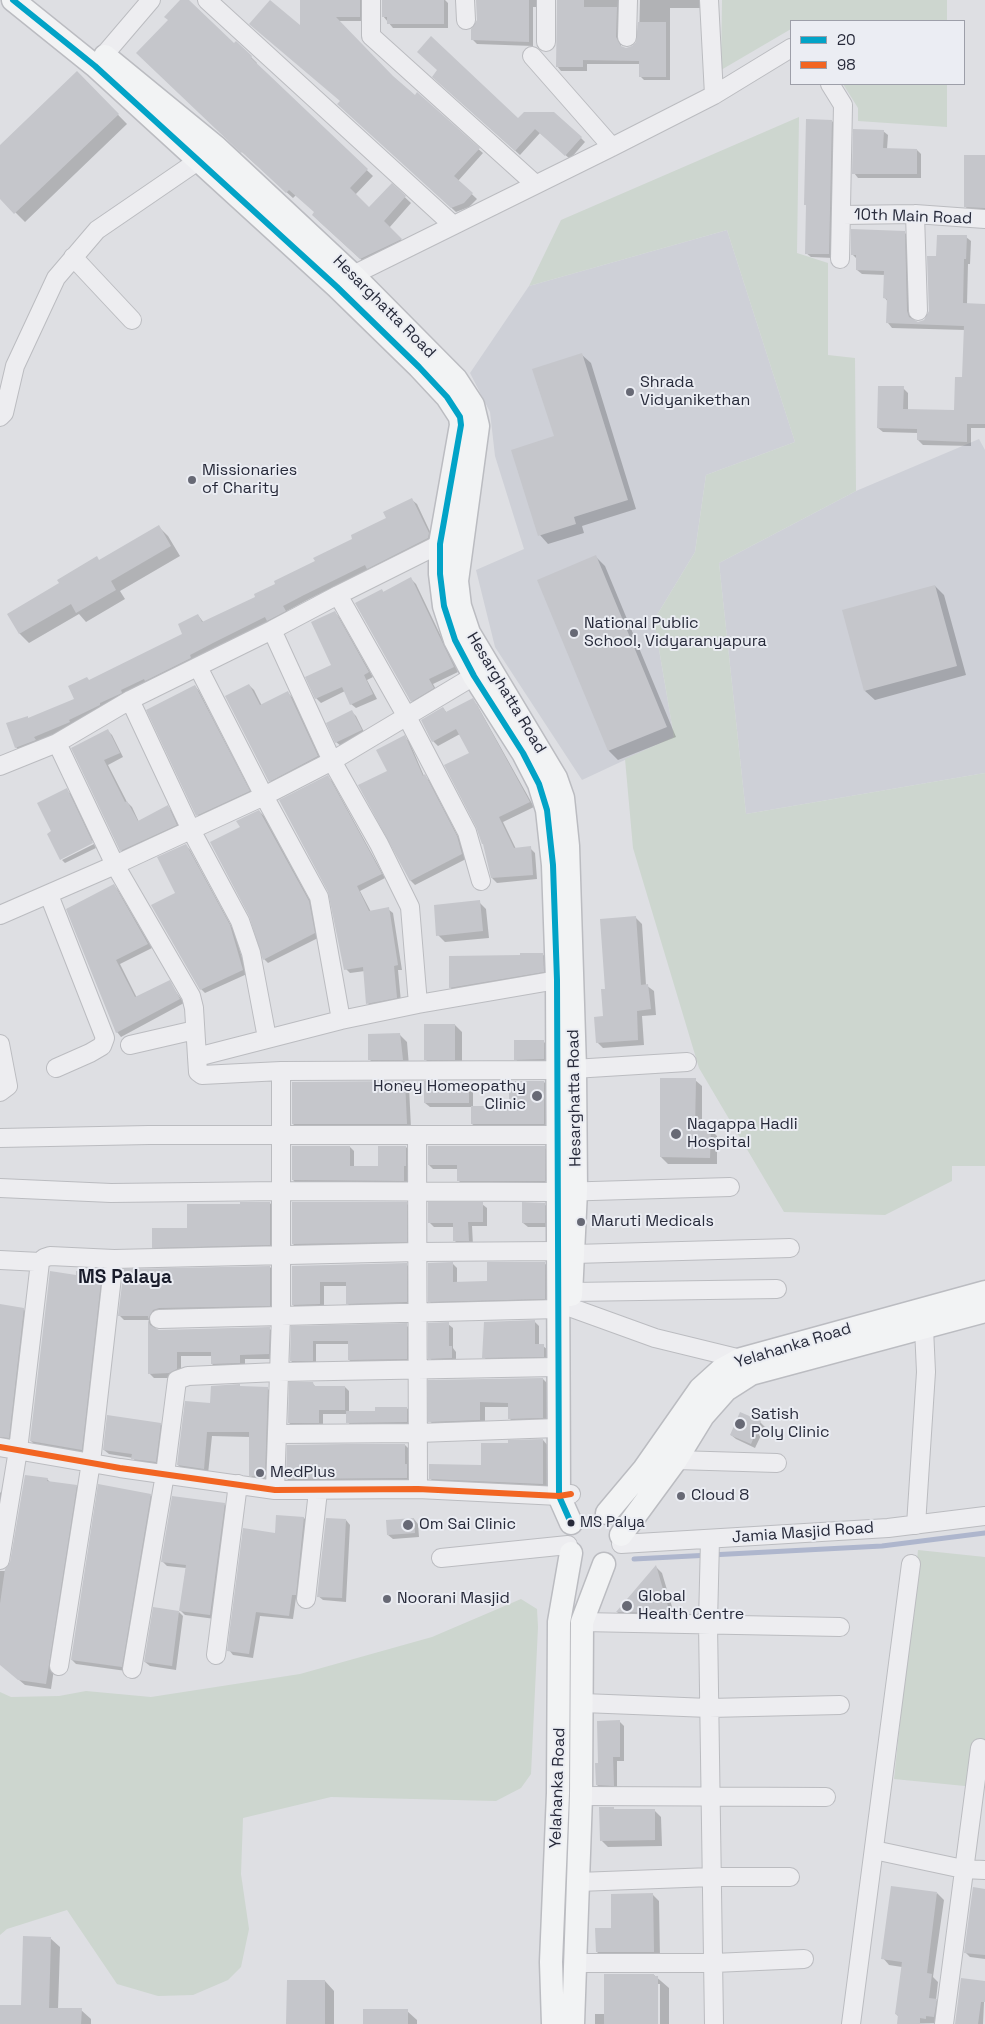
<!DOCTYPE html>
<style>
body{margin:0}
#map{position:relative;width:985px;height:2024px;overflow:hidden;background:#dedfe3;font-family:"Space Grotesk",sans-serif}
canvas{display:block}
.legend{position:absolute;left:790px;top:20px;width:175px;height:65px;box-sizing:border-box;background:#ebedf3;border:1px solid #9d9fa9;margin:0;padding:6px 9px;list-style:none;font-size:15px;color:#272a3a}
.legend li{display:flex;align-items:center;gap:10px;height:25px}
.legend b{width:25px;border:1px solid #9d9fa9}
</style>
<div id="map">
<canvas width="985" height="2024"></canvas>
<ul class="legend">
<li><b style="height:6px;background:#02a3c7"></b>20</li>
<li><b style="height:6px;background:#f26522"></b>98</li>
</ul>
</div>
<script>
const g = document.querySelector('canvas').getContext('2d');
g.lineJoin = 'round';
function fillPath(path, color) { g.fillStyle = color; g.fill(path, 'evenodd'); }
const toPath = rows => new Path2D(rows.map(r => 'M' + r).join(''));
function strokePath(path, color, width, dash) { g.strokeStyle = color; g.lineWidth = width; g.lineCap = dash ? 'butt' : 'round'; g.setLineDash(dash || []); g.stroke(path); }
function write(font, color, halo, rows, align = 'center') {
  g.font = font + ' "Space Grotesk",sans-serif'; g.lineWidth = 4; g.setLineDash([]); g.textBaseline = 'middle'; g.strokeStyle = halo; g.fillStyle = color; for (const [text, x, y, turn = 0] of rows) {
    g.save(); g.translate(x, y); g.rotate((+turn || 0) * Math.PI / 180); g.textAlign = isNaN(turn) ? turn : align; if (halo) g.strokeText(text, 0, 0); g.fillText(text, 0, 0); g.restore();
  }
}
const built = toPath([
 [727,230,795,442,706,475,695,552,654,620,674,737,582,780,495,647,476,570,524,549,495,456,490,412,470,373,529,286],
 [979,439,985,450,985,773,746,814,719,563,856,491]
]);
const green = toPath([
 [722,0,947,0,947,21,791,21,791,29,721,70],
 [843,84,947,84,947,127,858,121,858,108],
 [799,117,797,253,828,263,828,355,855,358,856,491,719,563,746,814,985,773,985,1166,952,1166,952,1181,885,1215,784,1212,699,1068,633,848,625,759,674,737,654,620,695,552,706,475,795,442,727,230,529,286,561,220],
 [918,1550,985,1557,985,1788,894,1779],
 [521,1599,537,1609,538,1627,531,1774,521,1788,496,1801,331,1797,243,1818,241,1874,249,1929,241,1967,228,1980,193,1995,158,1996,117,1984,67,1910,7,1929,0,1935,0,1692,11,1697,59,1696,86,1691,151,1697,300,1674,432,1637]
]);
const shadow = toPath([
 [181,0,188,0,234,44,251,57,257,63,256,65,266,74,373,176,355,195,369,209,392,185,411,203,389,228,407,245,367,265,319,221,315,212,296,195,293,198,231,142,169,20],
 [302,0,366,0,364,21,338,21,394,78,483,153,458,181,477,199,469,207,456,212,343,108,341,101,302,27],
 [382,0,445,0,448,3,448,28,393,28,383,16],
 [477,0,541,0,540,7,533,7,533,46,477,44,473,40,478,20],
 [558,0,624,0,621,4,621,47,627,49,637,44,639,38,640,0,701,0,701,8,670,8,670,80,644,80,640,76,640,64,587,64,587,71,561,71,557,66],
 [77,73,127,124,25,222,0,197,0,147],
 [438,81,518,120,581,138,585,142,570,159,540,133,520,155],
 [832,121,836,126,833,258,811,257,806,253,807,207,805,204],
 [883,131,888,135,887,149,917,150,921,154,921,178,858,178,854,173],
 [985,157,985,213,970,212,965,206],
 [904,232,909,237,912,317,913,320,918,323,925,321,930,311,937,257,966,237,971,241,970,264,968,264,967,304,985,305,985,428,971,428,971,446,923,445,918,440,918,433,883,432,878,428,903,388,908,393,908,410,955,411,964,378,965,330,892,328,888,323,888,302,885,298,885,275,862,274,857,270,857,259,852,254],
 [582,355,591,363,636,509,582,526,584,533,548,544,540,535,555,437],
 [412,500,417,504,433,538,309,599,287,611,290,616,20,752,16,747,29,719,76,700,90,681,184,634,198,615,204,623,257,598,277,584,387,519],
 [159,527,168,536,180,556,120,591,125,599,86,622,79,614,29,643,20,634,8,614],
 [596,557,605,566,676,737,618,760,609,751],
 [411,579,416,584,458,672,433,684,438,693,417,706,412,701,382,590,384,593],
 [935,586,944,595,966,675,875,700,865,691],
 [335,613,339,617,373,677,367,680,377,699,356,708,351,704,345,691,321,703,316,698,333,666],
 [249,685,254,690,262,706,288,693,293,698,322,762,275,786,270,781],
 [195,686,199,691,253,796,202,819,197,815],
 [472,700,477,705,534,807,503,822,516,849,530,848,535,853,537,879,497,883,492,878,470,754,460,734,438,746,433,741,443,708,447,713],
 [351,711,356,716,365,734,341,746,336,742],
 [108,731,112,735,123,757,108,765,127,802,132,807,139,822,168,807,172,811,180,829,126,855,121,850,73,748],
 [404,737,409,741,424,776,429,780,461,842,466,859,415,885,411,881,360,786,389,771],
 [328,777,332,781,385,878,360,891,371,912,388,909,393,913,402,970,398,970,401,1002,372,1008,368,1003,365,971,350,973,346,969],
 [66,790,71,794,93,841,61,858,53,832],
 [259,811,264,816,313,906,318,938,268,963,264,959,241,828],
 [94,844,96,848,65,863,62,860],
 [186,845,190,850,234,931,247,974,205,993,201,989,177,893],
 [113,885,118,890,152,948,120,964,137,998,169,982,184,1003,121,1037,117,1032],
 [479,902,486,909,489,938,445,942,438,935],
 [636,918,642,924,646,985,654,991,656,1015,642,1016,644,1045,603,1048,597,1042,605,1017,606,990],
 [542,954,547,958,547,976,454,992,450,987,521,956],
 [455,1025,462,1032,462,1066,432,1066,425,1059],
 [400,1035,407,1042,409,1066,377,1067,370,1060],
 [544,1042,548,1046,548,1063,520,1063,515,1059],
 [695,1080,702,1086,702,1129,710,1129,717,1136,717,1164,668,1164,661,1157],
 [404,1082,409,1087,411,1128,297,1128,293,1124],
 [544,1082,548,1086,548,1128,477,1128,472,1124,472,1107,430,1107,425,1103,468,1083,473,1088,473,1107,510,1107],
 [350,1147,354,1151,354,1168,379,1167,406,1147,410,1151,408,1185,297,1184,293,1180],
 [544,1147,548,1151,549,1185,463,1185,458,1180,458,1169,433,1169,429,1165],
 [270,1203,276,1210,276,1251,159,1254,153,1247,241,1205],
 [406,1203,410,1207,410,1245,297,1248,293,1244],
 [482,1204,487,1208,487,1226,472,1226,473,1245,459,1245,455,1241,455,1227,434,1227,429,1222],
 [544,1204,549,1208,549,1227,528,1227,523,1223],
 [544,1263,549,1267,549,1303,434,1306,429,1301,453,1264,457,1268,457,1283,488,1282],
 [406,1264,411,1269,411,1306,352,1308,347,1303,347,1286,324,1286,324,1308,297,1309,293,1305,293,1267],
 [270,1267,275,1272,275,1310,154,1319,153,1325,158,1331,269,1328,274,1333,273,1359,245,1359,245,1367,217,1369,212,1364,212,1356,181,1356,181,1373,174,1378,154,1378,149,1373,149,1320,124,1320,120,1316],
 [101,1274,106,1279,86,1454,36,1446,31,1441,77,1276],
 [0,1305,23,1309,28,1314,13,1442,0,1442],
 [534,1321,539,1326,539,1346,543,1346,548,1350,548,1361,488,1362,484,1357],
 [448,1324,453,1328,453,1348,456,1352,456,1362,434,1363,430,1358],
 [406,1325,410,1329,411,1363,354,1364,349,1360,350,1344,316,1344,316,1364,295,1365,291,1361,292,1328],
 [543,1379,548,1384,548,1423,515,1424,510,1419,509,1407,485,1407,485,1425,435,1427,430,1421,430,1381],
 [312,1383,316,1387,345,1387,349,1391,349,1413,376,1413,407,1408,410,1412,410,1426,351,1426,348,1422,348,1414,323,1414,323,1427,294,1427,289,1423],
 [240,1386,242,1388,267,1388,272,1393,269,1482,255,1480,250,1475,250,1437,212,1436,208,1474,183,1470,178,1465,211,1404],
 [760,1422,765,1427,755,1448,736,1439,731,1435],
 [160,1424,165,1428,160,1466,137,1463,133,1458,109,1454,104,1450],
 [543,1440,549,1447,548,1490,436,1485,430,1478,482,1466,509,1444],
 [405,1445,409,1449,411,1482,292,1483,287,1479],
 [47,1479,51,1483,76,1486,81,1491,51,1689,25,1685,0,1664,0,1571,5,1571,12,1562],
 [0,1492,5,1497,0,1529],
 [150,1495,155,1499,126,1671,76,1664,72,1660],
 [224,1504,229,1509,215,1619,185,1615,180,1610,186,1568,167,1566,162,1561],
 [278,1516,304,1518,308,1522,300,1599,296,1598,293,1619,260,1616,253,1658,233,1655,229,1650,276,1534],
 [414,1519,418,1524,419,1537,393,1539,388,1535],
 [346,1520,350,1525,346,1602,323,1600,318,1596],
 [656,1567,662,1573,676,1620,624,1618,617,1612],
 [179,1612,183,1616,176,1670,150,1666,145,1662],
 [620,1722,624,1726,624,1761,617,1761,617,1789,601,1789,597,1785],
 [613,1808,615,1810,654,1810,661,1817,662,1846,608,1847,601,1840],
 [985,1890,985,1959,970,1957,965,1952],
 [937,1893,944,1900,933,1977,938,1982,936,2000,943,2007,941,2023,899,2024,899,2017,896,2014,902,1967,889,1965,883,1958],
 [653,1895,659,1901,660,1958,603,1958,597,1952,612,1929],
 [50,1938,60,1947,58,2009,81,2010,91,2019,91,2024,0,2024,0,2006,22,2007],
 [654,1975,669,1988,669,2024,660,2024,660,1984,657,1984,658,2024,595,2024,595,2014,605,2014],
 [325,1981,334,1991,334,2024,288,2024],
 [985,1982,983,2024,956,2024],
 [407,2011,417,2020,417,2024,364,2024]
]);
const stream = toPath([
 [634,1559,882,1546,985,1533]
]);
const building = toPath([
 [180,0,189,0,234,43,236,41,252,56,251,58,267,73,368,169,350,188,369,207,392,183,406,196,384,221,402,239,360,259,312,215,314,212,289,190,286,193,242,152,241,153,136,53,168,20,164,17],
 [270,0,300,25,300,0,360,0,360,17,336,17,393,76,415,95,417,92,480,148,454,176,473,193,464,203,451,208,337,104,340,101,249,24],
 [382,0,444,0,444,24,387,24,387,17,382,17],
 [476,0,529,0,529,42,471,40,471,29,477,20],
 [557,0,584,0,584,7,617,7,616,37,621,46,626,48,632,46,636,42,638,22,666,22,666,77,639,77,639,61,583,60,583,67,556,67],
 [431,36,518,118,524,112,554,112,582,137,565,156,535,129,515,151,432,77,437,70,417,52],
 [77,71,119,114,14,214,0,199,0,145],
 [806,119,832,120,829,254,805,254,806,205,804,205],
 [853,129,884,130,883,148,917,149,917,174,852,174],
 [964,155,985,155,985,208,964,207],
 [851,229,905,231,907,311,909,317,918,322,924,320,929,311,927,256,936,256,937,235,967,235,966,259,964,259,963,303,985,304,985,424,967,424,967,442,917,440,917,429,877,428,878,386,904,386,903,409,954,410,955,377,962,377,964,326,886,323,887,299,883,298,884,271,856,270,856,255,851,255],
 [582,353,628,500,574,517,576,524,538,536,511,450,554,436,532,369],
 [412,498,429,533,428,538,367,569,365,565,304,595,283,606,286,611,267,621,265,617,213,643,190,655,191,658,145,681,144,679,121,690,122,693,100,703,100,705,69,720,70,722,34,737,36,740,15,748,6,723,28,716,28,718,74,699,68,686,87,677,89,680,182,634,178,624,198,614,202,622,255,597,254,594,275,584,274,581,315,561,313,558,352,539,351,535,386,518,383,512],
 [159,525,171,546,111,581,116,590,76,613,71,604,19,634,7,614,59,583,57,580,97,556,99,560],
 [596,555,667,727,608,751,537,580],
 [411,577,454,667,429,679,434,688,411,702,355,603,382,589,383,592],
 [935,585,957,666,864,691,842,610],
 [335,611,369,672,364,675,373,694,350,705,342,687,315,699,305,677,331,665,311,622],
 [249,684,260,705,288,691,318,756,269,782,225,696],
 [195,685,250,791,196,816,146,710],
 [473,698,530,802,499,817,514,848,531,846,533,875,491,878,483,844,482,844,476,827,444,765,469,753,456,729,432,742,421,720,443,707,446,712],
 [352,710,362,730,335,743,326,723],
 [108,729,120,753,104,760,125,802,127,801,138,821,168,805,177,825,120,851,71,748],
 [405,735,423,776,425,774,457,836,462,854,410,881,358,785,387,771,376,750],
 [328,775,382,874,357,886,369,911,389,907,398,965,394,966,397,998,366,1004,363,967,344,970,328,892,279,800],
 [67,788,93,843,60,860,47,834,51,831,37,803],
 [259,810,309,901,315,933,263,960,249,916,210,842,240,827,236,821],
 [186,844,230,925,243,970,200,990,151,905,175,893,157,857],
 [114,884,148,944,116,960,135,997,170,980,180,999,116,1033,66,909],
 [480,900,483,931,436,936,434,905],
 [636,916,641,985,648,984,651,1009,637,1011,638,1040,596,1043,594,1017,603,1016,601,989,605,989,600,919],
 [520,953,543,953,544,972,449,988,449,956,520,955],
 [424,1024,455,1024,455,1060,424,1060],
 [400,1033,403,1060,368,1060,368,1034],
 [514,1040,544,1040,544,1059,514,1060],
 [660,1078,696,1078,695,1128,711,1128,710,1158,660,1157],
 [405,1081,407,1124,292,1124,292,1082],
 [424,1081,469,1082,469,1103,424,1103],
 [509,1081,544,1081,544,1124,471,1124,471,1106,509,1106],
 [292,1146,350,1146,350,1166,378,1166,378,1146,406,1146,406,1166,404,1166,404,1181,292,1180],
 [428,1146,545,1146,545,1181,457,1181,457,1165,428,1165],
 [240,1202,270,1202,270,1245,152,1248,152,1228,187,1228,187,1204,240,1204],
 [292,1202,407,1202,407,1242,292,1244],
 [428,1202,483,1202,483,1222,468,1222,469,1241,453,1241,453,1223,428,1223],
 [522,1202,545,1203,545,1223,522,1223],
 [453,1262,453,1282,487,1281,487,1262,545,1262,545,1299,428,1302,428,1263],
 [407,1263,407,1302,346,1304,346,1282,320,1282,320,1304,292,1305,292,1266],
 [270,1266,270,1306,159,1308,153,1310,148,1319,150,1325,159,1330,270,1327,269,1354,240,1355,240,1363,211,1364,211,1352,177,1352,177,1369,169,1373,148,1374,148,1316,118,1316,124,1269],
 [50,1271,76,1275,76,1271,102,1273,82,1450,30,1441],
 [0,1304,24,1308,9,1438,0,1437],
 [535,1320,535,1344,544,1344,544,1357,482,1358,484,1322],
 [449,1322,449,1346,452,1346,452,1358,428,1359,428,1323],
 [407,1323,407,1359,348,1360,348,1341,313,1341,313,1361,290,1361,291,1326],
 [543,1378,543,1418,508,1419,508,1403,480,1402,480,1420,428,1422,428,1380],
 [289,1382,313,1382,314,1386,345,1386,345,1410,319,1410,319,1423,288,1423],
 [240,1384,240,1386,268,1387,265,1477,249,1476,249,1432,207,1432,204,1469,177,1465,185,1401,210,1403,211,1386],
 [375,1407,407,1407,407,1422,346,1423,346,1411,375,1411],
 [740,1412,761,1421,751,1444,730,1435],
 [107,1415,161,1423,156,1462,131,1459,132,1454,103,1450],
 [543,1439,543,1484,429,1479,429,1464,481,1465,481,1443,508,1443,508,1440],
 [346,1444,405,1444,405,1464,407,1464,407,1478,286,1479,287,1445],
 [25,1475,48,1478,47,1481,77,1485,46,1684,18,1680,0,1665,0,1604,5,1569,10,1562],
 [98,1484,151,1494,122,1667,71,1660],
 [172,1496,225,1503,210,1615,179,1611,186,1565,161,1562],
 [276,1515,304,1517,296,1595,292,1595,289,1616,256,1612,249,1654,227,1651,243,1528,275,1533],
 [326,1518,346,1519,342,1598,317,1597],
 [414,1518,415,1533,387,1535,386,1520],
 [656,1565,670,1613,616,1612],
 [153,1607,179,1611,172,1666,144,1662],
 [620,1720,620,1757,613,1757,614,1786,596,1785,595,1763,598,1763,597,1721],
 [599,1807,614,1807,614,1809,655,1809,655,1840,600,1841],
 [891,1886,937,1892,927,1973,932,1974,929,1998,937,1999,934,2017,926,2016,926,2019,920,2018,920,2024,897,2024,898,2015,895,2014,902,1962,881,1959],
 [973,1887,985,1889,985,1955,964,1953],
 [653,1893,654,1952,596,1952,595,1928,611,1928,611,1894],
 [23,1936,51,1937,49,2008,82,2008,81,2024,0,2024,0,2005,21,2005],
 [604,1974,654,1974,654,1976,658,1976,658,2024,604,2024],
 [961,1978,985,1981,985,2002,981,2002,978,2024,955,2024],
 [287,1980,325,1980,325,2024,286,2024],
 [363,2009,408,2009,408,2024,363,2024]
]);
const minor = toPath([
 [207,0,453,225],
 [371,0,371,36,535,184],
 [465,0,466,20],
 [546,0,546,42],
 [709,0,714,95],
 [627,37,628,0],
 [104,55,151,0],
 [532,56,612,147],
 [830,84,843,105,840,259],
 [915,214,918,311],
 [842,215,915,214,985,219],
 [73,257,132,320],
 [344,281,353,275,612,147,714,95,791,48],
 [0,417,4,413,15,366,56,278,97,230,208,154],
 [338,595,407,717,467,832,481,881],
 [272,630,332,761,379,844,410,907,418,1004],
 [198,667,264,796,319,897,341,1020],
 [130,700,191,830,240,921,251,953,267,1038],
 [57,743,115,865,191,996,194,1008,197,1057,341,1020,418,1004,557,980],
 [0,766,57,743,130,700,272,630,338,595,440,544],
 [49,895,105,1038,102,1046,90,1053,56,1068],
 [0,915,115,865,264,796,332,761,474,676,486,671],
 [0,1044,8,1086,0,1092],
 [130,1045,195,1030],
 [197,1057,198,1072,202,1075,281,1071],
 [417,1135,418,1489],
 [0,1138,149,1135,557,1135,569,1131],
 [0,1188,111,1193,281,1191,281,1071,557,1070,687,1062],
 [0,1260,40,1262],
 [571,1292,777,1289],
 [572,1308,655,1338,741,1359],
 [558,1309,281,1316,281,1191,558,1192,730,1187],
 [159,1319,281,1316,275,1490],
 [277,1434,418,1433,557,1428],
 [0,1447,120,1468,275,1490,418,1489,559,1496,571,1494],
 [676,1460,777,1463],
 [916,1525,926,1372,924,1328],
 [710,1540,708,1623,714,2024],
 [621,1544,888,1528,985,1516],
 [441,1558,568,1545],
 [0,1560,18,1450,40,1262,44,1258,50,1256,114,1259],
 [306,1599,318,1491],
 [582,1622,840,1627],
 [216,1655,238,1484],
 [59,1666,91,1462,114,1259,417,1252,557,1251,574,1254,790,1248],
 [132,1669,165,1474,177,1380,188,1376,278,1372,557,1367],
 [583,1703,709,1708,840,1705],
 [581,1796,826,1797],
 [874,1850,963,1869,985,1870],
 [578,1882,712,1877,790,1877],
 [574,1963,714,1963,804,1959],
 [851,2024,911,1564],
 [944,2024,980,1748]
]);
const major = toPath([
 [13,0,95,66,337,287,419,367,447,397,460,417,461,425,440,544,440,574,444,606,455,640,474,676,523,753,539,784,547,810,553,865,557,980,559,1496,571,1523],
 [105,56,216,147,353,275,456,379,473,405,478,426,457,581,460,606,469,633,556,778,563,798,568,846,575,1068,576,1191,571,1295],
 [607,1513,644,1469,700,1389,721,1370,741,1359,985,1292],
 [621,1535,676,1460,703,1416,726,1390,751,1374,985,1311],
 [553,2024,551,1962,558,1793,559,1622,571,1553],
 [573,2024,581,1796,582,1622,604,1564]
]);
const bus1 = toPath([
 [13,0,95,66,337,287,419,367,447,397,460,417,461,425,440,544,440,574,444,606,455,640,474,676,523,753,539,784,547,810,553,865,557,980,559,1496,571,1523]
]);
const bus2 = toPath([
 [0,1447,120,1468,275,1490,418,1489,559,1496,571,1494]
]);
const markers = [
 [630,392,5,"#676975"],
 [192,480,5,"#676975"],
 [574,633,5,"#676975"],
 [537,1096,6,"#676975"],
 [676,1134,6,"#676975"],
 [581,1222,5,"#676975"],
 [740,1424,6,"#676975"],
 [260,1473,5,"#676975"],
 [681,1496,5,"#676975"],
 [571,1523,4.5,"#272a3a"],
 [408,1525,6,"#676975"],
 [387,1599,5,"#676975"],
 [627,1606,6,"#676975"]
];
const busNames = [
 ["MS Palya",580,1523]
];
const streetNames = [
 ["10th Main Road",913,217,2],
 ["Hesarghatta Road",384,307,45],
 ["Hesarghatta Road",506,693,59],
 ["Hesarghatta Road",575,1098,-91],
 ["Yelahanka Road",793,1346,-17],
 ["Jamia Masjid Road",803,1533,-4],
 ["Yelahanka Road",558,1788,-88]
];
const poiNames = [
 ["Shrada",640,383],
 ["Vidyanikethan",640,401],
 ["Missionaries",202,471],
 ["of Charity",202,489],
 ["National Public",584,624],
 ["School, Vidyaranyapura",584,642],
 ["Honey Homeopathy",526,1087,"right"],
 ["Clinic",526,1105,"right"],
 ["Nagappa Hadli",687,1125],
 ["Hospital",687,1143],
 ["Maruti Medicals",591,1222],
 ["Satish",751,1415],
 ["Poly Clinic",751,1433],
 ["MedPlus",270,1473],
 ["Cloud 8",691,1496],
 ["Om Sai Clinic",419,1525],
 ["Global",638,1597],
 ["Health Centre",638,1615],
 ["Noorani Masjid",397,1599]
];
const quarterNames = [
 ["MS Palaya",125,1278]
];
fillPath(built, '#ced0d7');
fillPath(green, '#cdd6cf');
fillPath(shadow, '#0003');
strokePath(stream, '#aeb6cd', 5);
fillPath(building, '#c5c6cb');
strokePath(minor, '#bbbcc0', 20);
strokePath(major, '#bbbcc1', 25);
strokePath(minor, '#ededf0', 18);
strokePath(major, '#f2f3f4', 22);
strokePath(bus1, '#02a3c7', 6);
strokePath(bus2, '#f26522', 6);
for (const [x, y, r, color] of markers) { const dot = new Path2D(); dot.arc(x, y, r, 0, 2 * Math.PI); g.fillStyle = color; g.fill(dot); strokePath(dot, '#ebedf3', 2); }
write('15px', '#272a3a', '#ebedf3', busNames, 'left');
write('16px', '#272a3a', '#ebedf3', streetNames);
write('16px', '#272a3a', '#ebedf3', poiNames, 'left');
write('bold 19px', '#191c2b', '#ebedf3', quarterNames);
</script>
